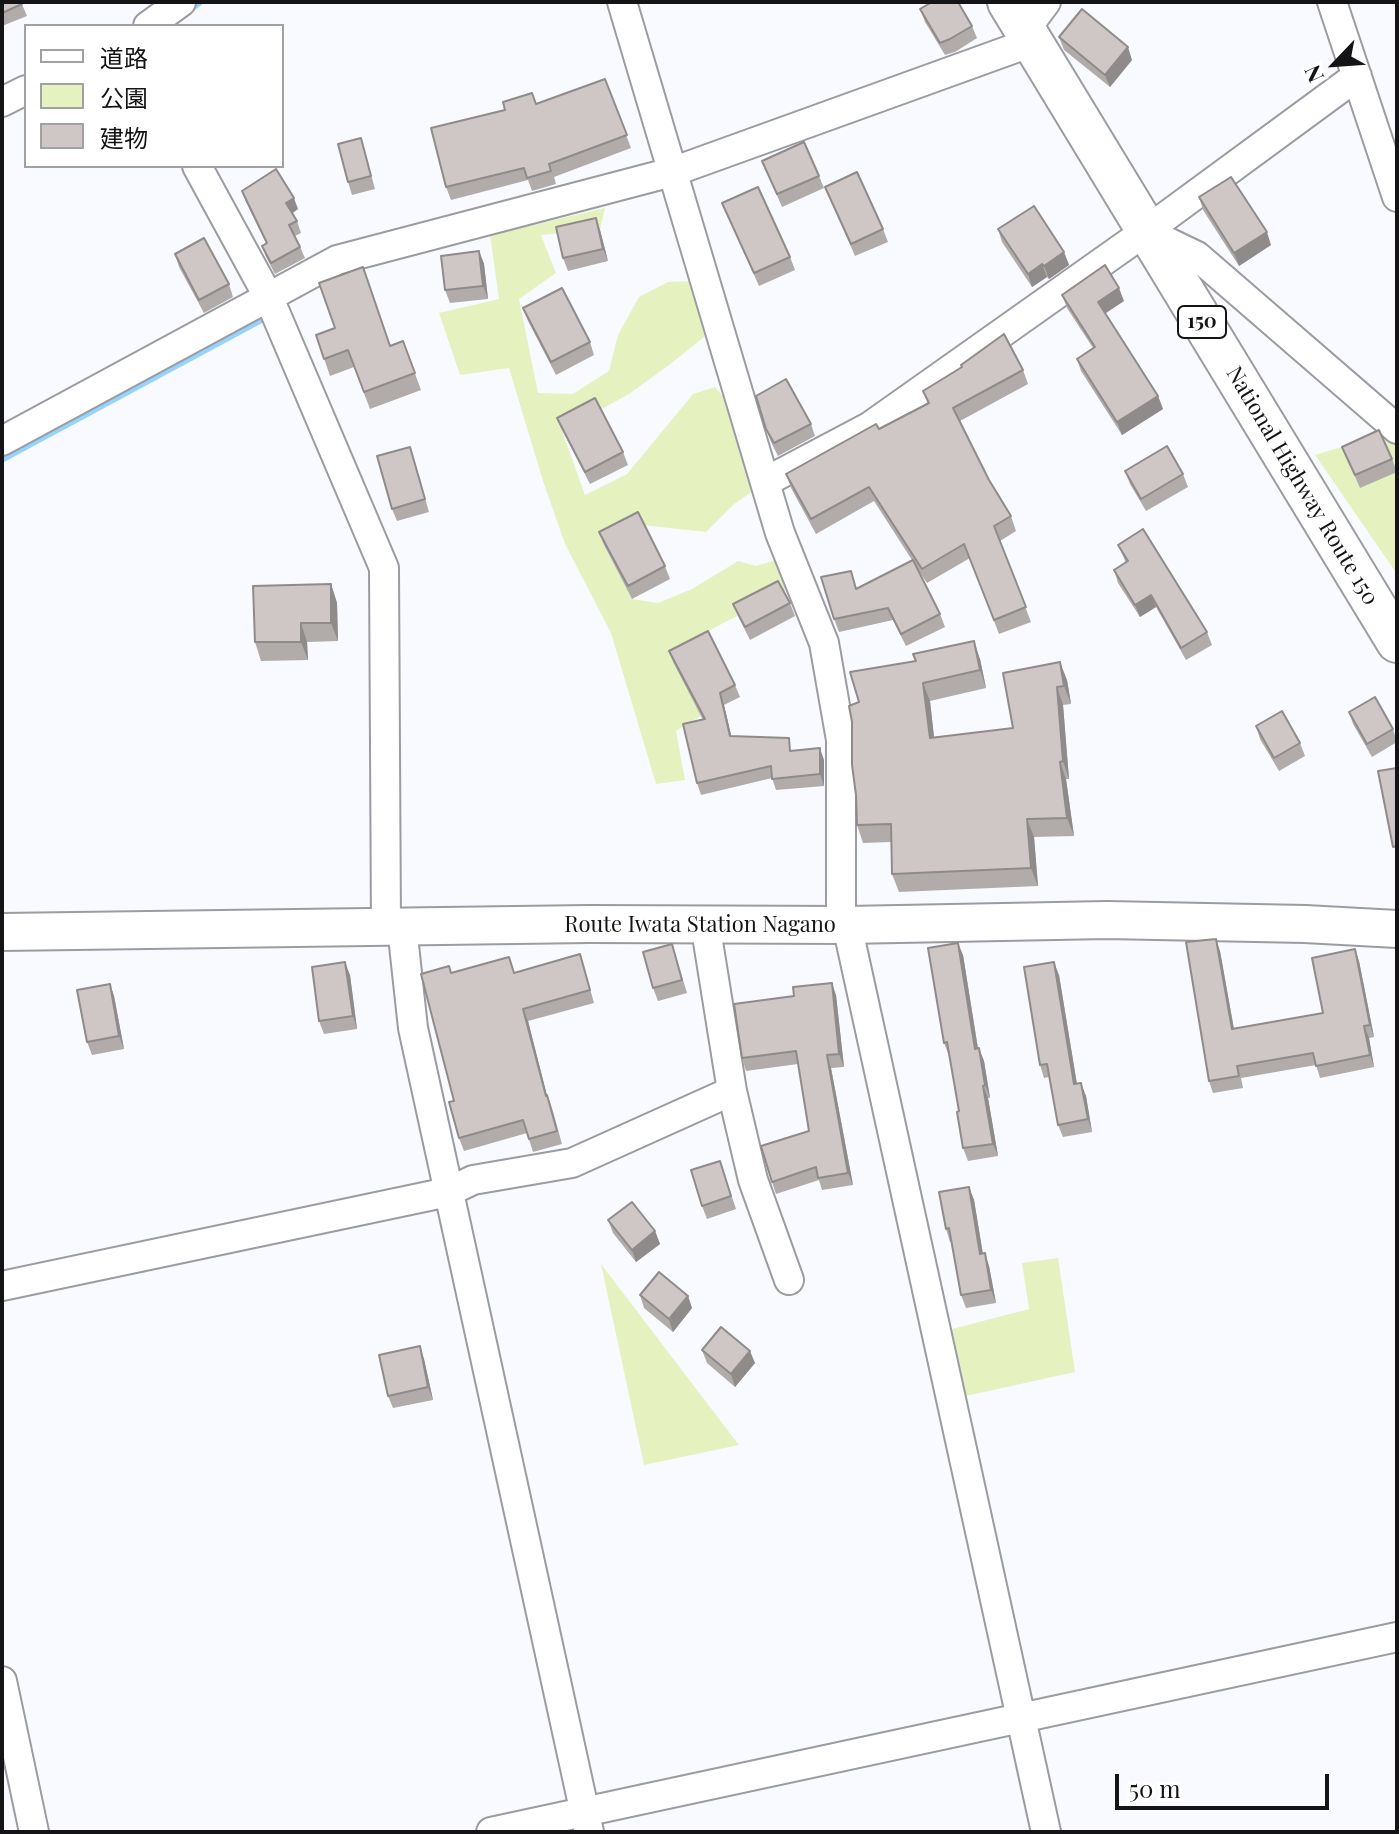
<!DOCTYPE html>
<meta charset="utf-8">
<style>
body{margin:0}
#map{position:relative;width:1399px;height:1834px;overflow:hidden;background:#f9faff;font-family:"Playfair Display","Noto Sans JP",serif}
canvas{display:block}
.frame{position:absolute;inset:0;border:4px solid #141416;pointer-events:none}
.legend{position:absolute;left:24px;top:24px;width:260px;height:144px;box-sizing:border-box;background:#fff;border:2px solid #a1a1a2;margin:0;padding:10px 14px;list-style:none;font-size:24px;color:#141416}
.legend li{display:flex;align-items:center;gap:16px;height:40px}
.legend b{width:40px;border:2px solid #a1a1a2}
.north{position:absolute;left:1295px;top:24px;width:80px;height:80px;-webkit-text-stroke:6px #fff;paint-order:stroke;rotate:245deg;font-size:22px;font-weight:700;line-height:32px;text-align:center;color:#141416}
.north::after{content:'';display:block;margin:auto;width:28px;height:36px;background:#141416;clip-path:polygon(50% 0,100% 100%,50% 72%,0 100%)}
.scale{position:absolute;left:1115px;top:1774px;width:214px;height:36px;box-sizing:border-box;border:4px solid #141416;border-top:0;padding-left:10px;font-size:24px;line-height:28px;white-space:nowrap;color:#141416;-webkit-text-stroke:6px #fff;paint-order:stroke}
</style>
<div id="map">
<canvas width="1399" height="1834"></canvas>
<div class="frame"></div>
<ul class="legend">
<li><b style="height:10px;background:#fff"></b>道路</li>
<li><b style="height:22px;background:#e5f2bf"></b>公園</li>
<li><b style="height:22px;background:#cec7c6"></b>建物</li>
</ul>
<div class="north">N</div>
<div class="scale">50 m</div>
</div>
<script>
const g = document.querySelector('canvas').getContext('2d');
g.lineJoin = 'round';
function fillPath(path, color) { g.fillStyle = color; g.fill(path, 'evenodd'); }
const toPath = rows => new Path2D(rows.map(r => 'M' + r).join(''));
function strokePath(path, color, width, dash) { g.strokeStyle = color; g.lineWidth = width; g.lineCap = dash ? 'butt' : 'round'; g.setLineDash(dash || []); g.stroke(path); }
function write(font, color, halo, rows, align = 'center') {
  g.font = font + ' "Playfair Display",serif'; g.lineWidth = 7; g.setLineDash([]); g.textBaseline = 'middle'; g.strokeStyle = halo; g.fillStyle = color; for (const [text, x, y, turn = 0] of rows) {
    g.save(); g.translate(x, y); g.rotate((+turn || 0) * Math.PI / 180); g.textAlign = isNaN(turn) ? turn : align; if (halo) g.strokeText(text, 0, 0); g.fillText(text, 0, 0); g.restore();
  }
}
const green = toPath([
 [605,208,600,230,541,235,556,273,519,299,538,393,573,394,609,371,618,335,639,297,668,282,693,281,718,326,669,365,629,394,562,431,585,495,627,474,693,394,715,387,733,408,753,491,734,504,706,532,642,525,604,545,632,599,658,603,692,589,738,561,756,566,776,560,800,583,670,651,673,662,701,716,676,731,685,780,656,784,611,633,565,544,543,481,509,368,460,375,439,313,499,299,490,235],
 [1397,430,1397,574,1315,455],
 [1058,1258,1075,1372,966,1396,952,1329,1029,1309,1022,1263],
 [601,1264,739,1445,644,1465]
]);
const stream = toPath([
 [184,12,198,2],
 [2,458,260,319]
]);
const minor = toPath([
 [622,2,780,533,824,643,841,740,841,924],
 [1332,2,1397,197],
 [148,26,181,2],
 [1025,30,1046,2],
 [2,102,26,90],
 [197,166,269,298,384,568,386,927],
 [1147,232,1197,256,1397,429],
 [2,441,337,260,672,172,1032,42],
 [765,482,869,427,1146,231,1357,76],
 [705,923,732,1091,753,1180,789,1280],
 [847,925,1046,1832],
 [402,927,413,1028,589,1832],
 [2,1286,448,1192,473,1180,572,1163,732,1091],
 [2,1681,34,1832],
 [491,1832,1397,1637]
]);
const major = toPath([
 [2,932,589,924,847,925,1107,920,1305,924,1397,929]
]);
const highway = toPath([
 [1008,2,1397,642]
]);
const wall = toPath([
 [2,2,21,2,27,16,2,26],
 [920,9,972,26,977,38,955,52,945,55,925,22],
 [1059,37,1132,60,1110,87,1064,50],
 [605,79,631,148,554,177,556,184,532,191,528,180,451,200,446,187,536,104],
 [361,138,375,189,352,195,348,182],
 [762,161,819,176,824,188,782,207],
 [825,187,883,229,888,242,855,256],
 [242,191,298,209,292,213,297,221,301,233,295,236,305,258,275,274,266,257,262,246,266,243,246,202],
 [1199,197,1271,245,1239,266,1203,210],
 [722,203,790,257,795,270,759,286],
 [998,229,1064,252,1069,265,1049,279,1047,277,1032,287,1002,242],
 [600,230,608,261,568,271,563,258],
 [479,251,484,264,488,299,450,303,445,290],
 [175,254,229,284,233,297,204,313,179,267],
 [1062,295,1124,301,1105,313,1158,396,1163,409,1122,435,1081,371,1077,359,1093,348,1067,308],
 [523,308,590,342,594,355,556,375,528,321],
 [316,335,391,346,403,341,421,390,370,409,354,367,330,376],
 [1023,370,1028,384,960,421,989,480,1011,516,1016,531,1000,541,1031,622,999,634,970,558,927,583,917,568,940,614,945,627,906,646,893,620,839,632,834,619,857,588,912,560,874,501,816,534,791,488,786,474,879,429,928,404,923,391],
 [557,418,623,452,628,465,590,484,562,430],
 [811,424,815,436,778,456,771,442,766,429],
 [410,447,429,512,397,521,392,509],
 [1342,447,1392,459,1397,472,1360,488],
 [1125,471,1183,474,1188,487,1146,511,1130,484],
 [599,532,665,566,670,579,632,599,604,545],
 [1118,545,1207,632,1212,645,1186,660,1156,607,1140,617,1118,583,1114,570,1126,563],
 [331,584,337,603,338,641,307,642,308,660,261,661,255,642],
 [790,603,795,616,750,640,738,616,733,604],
 [669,651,735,685,740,697,724,705,731,736,824,760,824,786,776,790,772,778,701,795,697,783,703,720,673,662],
 [913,654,980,659,986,688,930,701,934,737,1013,728,1003,673,1067,680,1071,704,1063,705,1069,779,1066,779,1074,836,1034,837,1038,886,899,892,892,874,891,842,863,843,857,825,915,661],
 [1349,712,1393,729,1397,742,1372,757,1353,724],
 [1256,726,1300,743,1305,756,1279,771,1260,739],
 [672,944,687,993,658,1001,653,988],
 [1220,951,1234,1029,1323,1013,1359,961,1374,1037,1369,1038,1374,1067,1320,1078,1316,1065,1241,1078,1243,1088,1213,1093,1209,1081],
 [963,955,978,1048,984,1061,990,1098,988,1098,998,1156,968,1161,963,1148,959,1111,949,1056,944,1043],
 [584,967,594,1003,528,1021,547,1095,552,1108,562,1144,533,1152,527,1133,464,1151,459,1138,454,1101,451,973,515,973],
 [350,975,357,1029,324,1034,319,1021],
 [1059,975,1077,1084,1086,1096,1092,1132,1063,1137,1058,1125,1049,1077,1044,1078,1040,1065],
 [110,984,114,996,124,1049,92,1055,87,1042],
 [836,995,844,1067,831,1068,853,1185,822,1190,819,1180,776,1194,772,1182,809,1131,798,1064,746,1071,742,1058],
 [720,1161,736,1209,707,1219,702,1206],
 [969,1187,974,1200,983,1254,989,1266,996,1303,966,1308,961,1295,952,1241,950,1242,946,1229],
 [608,1220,655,1231,660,1244,636,1262,613,1233],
 [640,1295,688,1296,692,1308,673,1332,644,1308],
 [702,1350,755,1363,735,1387,707,1363],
 [424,1359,433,1400,393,1408,388,1396]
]);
const shadedWall = toPath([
 [1128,47,1132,60,1110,87,1105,75],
 [294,198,298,209,290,215,286,203],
 [596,218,600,230,608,261,603,249],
 [1267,232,1271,245,1239,266,1234,253],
 [479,251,484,264,488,299,483,286],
 [1064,252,1069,265,1049,279,1044,266],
 [1042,264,1047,277,1032,287,1028,274],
 [1119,288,1124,301,1103,315,1098,302],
 [1158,396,1163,409,1122,435,1117,422],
 [331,584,337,603,338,641,331,623],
 [1151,595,1156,607,1140,617,1135,605],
 [301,623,307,642,308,660,301,642],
 [974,641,980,659,986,688,980,670],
 [1060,662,1067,680,1071,704,1064,686],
 [923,683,930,701,936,755,930,738],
 [1057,687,1063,705,1069,779,1063,761],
 [720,693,724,705,734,747,730,736],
 [820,748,824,760,824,786,820,774],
 [1060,762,1066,779,1074,836,1067,818],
 [1027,819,1034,837,1038,886,1031,868],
 [1216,939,1220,951,1236,1041,1232,1029],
 [958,943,963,955,980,1062,975,1049],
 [1355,949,1359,961,1374,1037,1370,1025],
 [345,962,350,975,357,1029,353,1016],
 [1054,962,1059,975,1079,1097,1074,1084],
 [832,983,836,995,844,1067,839,1054],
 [110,984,114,996,124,1049,119,1036],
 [523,1009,528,1021,550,1108,546,1096],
 [1364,1026,1369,1038,1374,1067,1370,1055],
 [979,1048,984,1061,990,1098,985,1085],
 [827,1055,831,1068,853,1185,848,1173],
 [1081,1083,1086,1096,1092,1132,1088,1119],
 [983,1086,988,1098,998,1156,993,1144],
 [969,1187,974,1200,985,1267,980,1254],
 [655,1231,660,1244,636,1262,632,1250],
 [985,1253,989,1266,996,1303,991,1290],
 [688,1296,692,1308,673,1332,669,1319],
 [420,1346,424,1359,433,1400,428,1387],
 [750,1351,755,1363,735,1387,731,1374]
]);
const building = toPath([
 [2,2,21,2,22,4,2,13,2,2],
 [932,2,958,2,972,26,950,39,940,43,920,9,932,2],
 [1082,9,1128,47,1105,75,1059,37,1082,9],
 [605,79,627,135,549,164,551,171,527,178,524,168,446,187,431,128,505,110,503,102,532,93,536,104,605,79],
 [361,138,371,176,348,182,338,144,361,138],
 [804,142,819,176,777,194,762,161,804,142],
 [276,169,294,198,286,203,297,221,289,225,300,247,271,263,262,246,267,243,242,191,276,169],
 [857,172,883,229,851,244,825,187,857,172],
 [1231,177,1267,232,1234,253,1199,197,1231,177],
 [758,187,790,257,754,273,722,203,758,187],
 [1034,206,1064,252,1044,266,1042,264,1028,274,998,229,1034,206],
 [596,218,603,249,563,258,556,227,596,218],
 [204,238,229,284,199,300,175,254,204,238],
 [479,251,483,286,445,290,441,256,479,251],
 [1105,265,1119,288,1098,302,1158,396,1117,422,1077,359,1095,347,1062,295,1105,265],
 [363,267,390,346,403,341,415,373,364,392,348,350,324,359,316,335,335,328,319,283,363,267],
 [562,288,590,342,551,362,523,308,562,288],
 [1004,334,1023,370,953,408,989,480,1011,516,994,526,1026,607,994,620,964,544,922,569,869,487,811,519,786,474,876,424,879,429,929,403,923,391,962,367,961,365,1004,334],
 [786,379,811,424,774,443,766,429,756,396,786,379],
 [595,398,623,452,585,472,557,418,595,398],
 [1379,430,1392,459,1355,475,1342,447,1379,430],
 [1167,446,1183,474,1141,499,1125,471,1167,446],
 [410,447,425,499,392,509,377,456,410,447],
 [638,512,665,566,628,586,599,532,638,512],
 [1143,529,1207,632,1181,648,1151,595,1135,605,1114,570,1128,561,1118,545,1143,529],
 [913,560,940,614,901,634,888,608,834,619,821,577,851,571,856,589,913,560],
 [778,581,790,603,745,627,733,604,778,581],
 [331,584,331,623,301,623,301,642,255,642,253,586,331,584],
 [708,631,735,685,720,693,730,736,789,738,790,751,820,748,820,774,772,779,771,766,697,783,683,724,705,719,669,651,708,631],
 [974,641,980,670,923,683,930,738,1013,728,1003,673,1060,662,1064,686,1057,687,1063,761,1060,762,1067,818,1027,819,1031,868,892,874,891,824,857,825,856,795,852,765,852,722,849,706,859,702,850,672,916,661,913,654,974,641],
 [1375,697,1393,729,1367,744,1349,712,1375,697],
 [1282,711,1300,743,1274,758,1256,726,1282,711],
 [1397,768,1397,846,1393,847,1378,771,1397,768],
 [1216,939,1232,1029,1323,1013,1312,958,1355,949,1370,1025,1364,1026,1370,1055,1316,1066,1313,1053,1237,1066,1239,1076,1209,1081,1186,942,1216,939],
 [958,943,975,1049,979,1048,985,1085,983,1086,993,1144,963,1148,957,1112,959,1111,947,1042,944,1043,928,948,958,943],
 [672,944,682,980,653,988,643,952,672,944],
 [580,954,590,990,523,1009,546,1096,547,1095,557,1131,529,1139,523,1120,459,1138,449,1102,454,1101,421,974,449,966,451,973,509,957,514,973,580,954],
 [345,962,353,1016,319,1021,312,967,345,962],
 [1054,962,1074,1084,1081,1083,1088,1119,1058,1125,1047,1064,1040,1065,1024,967,1054,962],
 [832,983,839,1054,827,1055,848,1173,818,1178,816,1167,772,1182,761,1146,809,1131,796,1051,742,1058,734,1004,794,996,793,987,832,983],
 [110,984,119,1036,87,1042,77,990,110,984],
 [720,1161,731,1196,702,1206,691,1170,720,1161],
 [969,1187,980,1254,985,1253,991,1290,961,1295,949,1228,946,1229,939,1192,969,1187],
 [632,1202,655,1231,632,1250,608,1220,632,1202],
 [659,1272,688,1296,669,1319,640,1295,659,1272],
 [721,1327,750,1351,731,1374,702,1350,721,1327],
 [420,1346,428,1387,388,1396,379,1355,420,1346]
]);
const shields = [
 [1202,322,48]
];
const shieldNames = [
 ["150",1202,322]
];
const streetNames = [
 ["National Highway Route 150",1302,486,59],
 ["Route Iwata Station Nagano",700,925]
];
fillPath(green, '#e5f2bf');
strokePath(stream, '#94d4fd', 9);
strokePath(minor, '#9b9ca1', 32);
strokePath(major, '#9b9ca1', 40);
strokePath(highway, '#9b9ca1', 44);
strokePath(minor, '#fff', 28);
strokePath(major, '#fff', 36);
strokePath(highway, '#fff', 40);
fillPath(wall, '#b1abaa');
fillPath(shadedWall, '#908b8b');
fillPath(building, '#cec7c6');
strokePath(building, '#908b8b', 2);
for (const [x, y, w] of shields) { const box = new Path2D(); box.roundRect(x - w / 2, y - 16, w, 32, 6); g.fillStyle = '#fff'; g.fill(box); strokePath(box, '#141416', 2); }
write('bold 20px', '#141416', null, shieldNames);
write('22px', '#141416', '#fff', streetNames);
</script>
